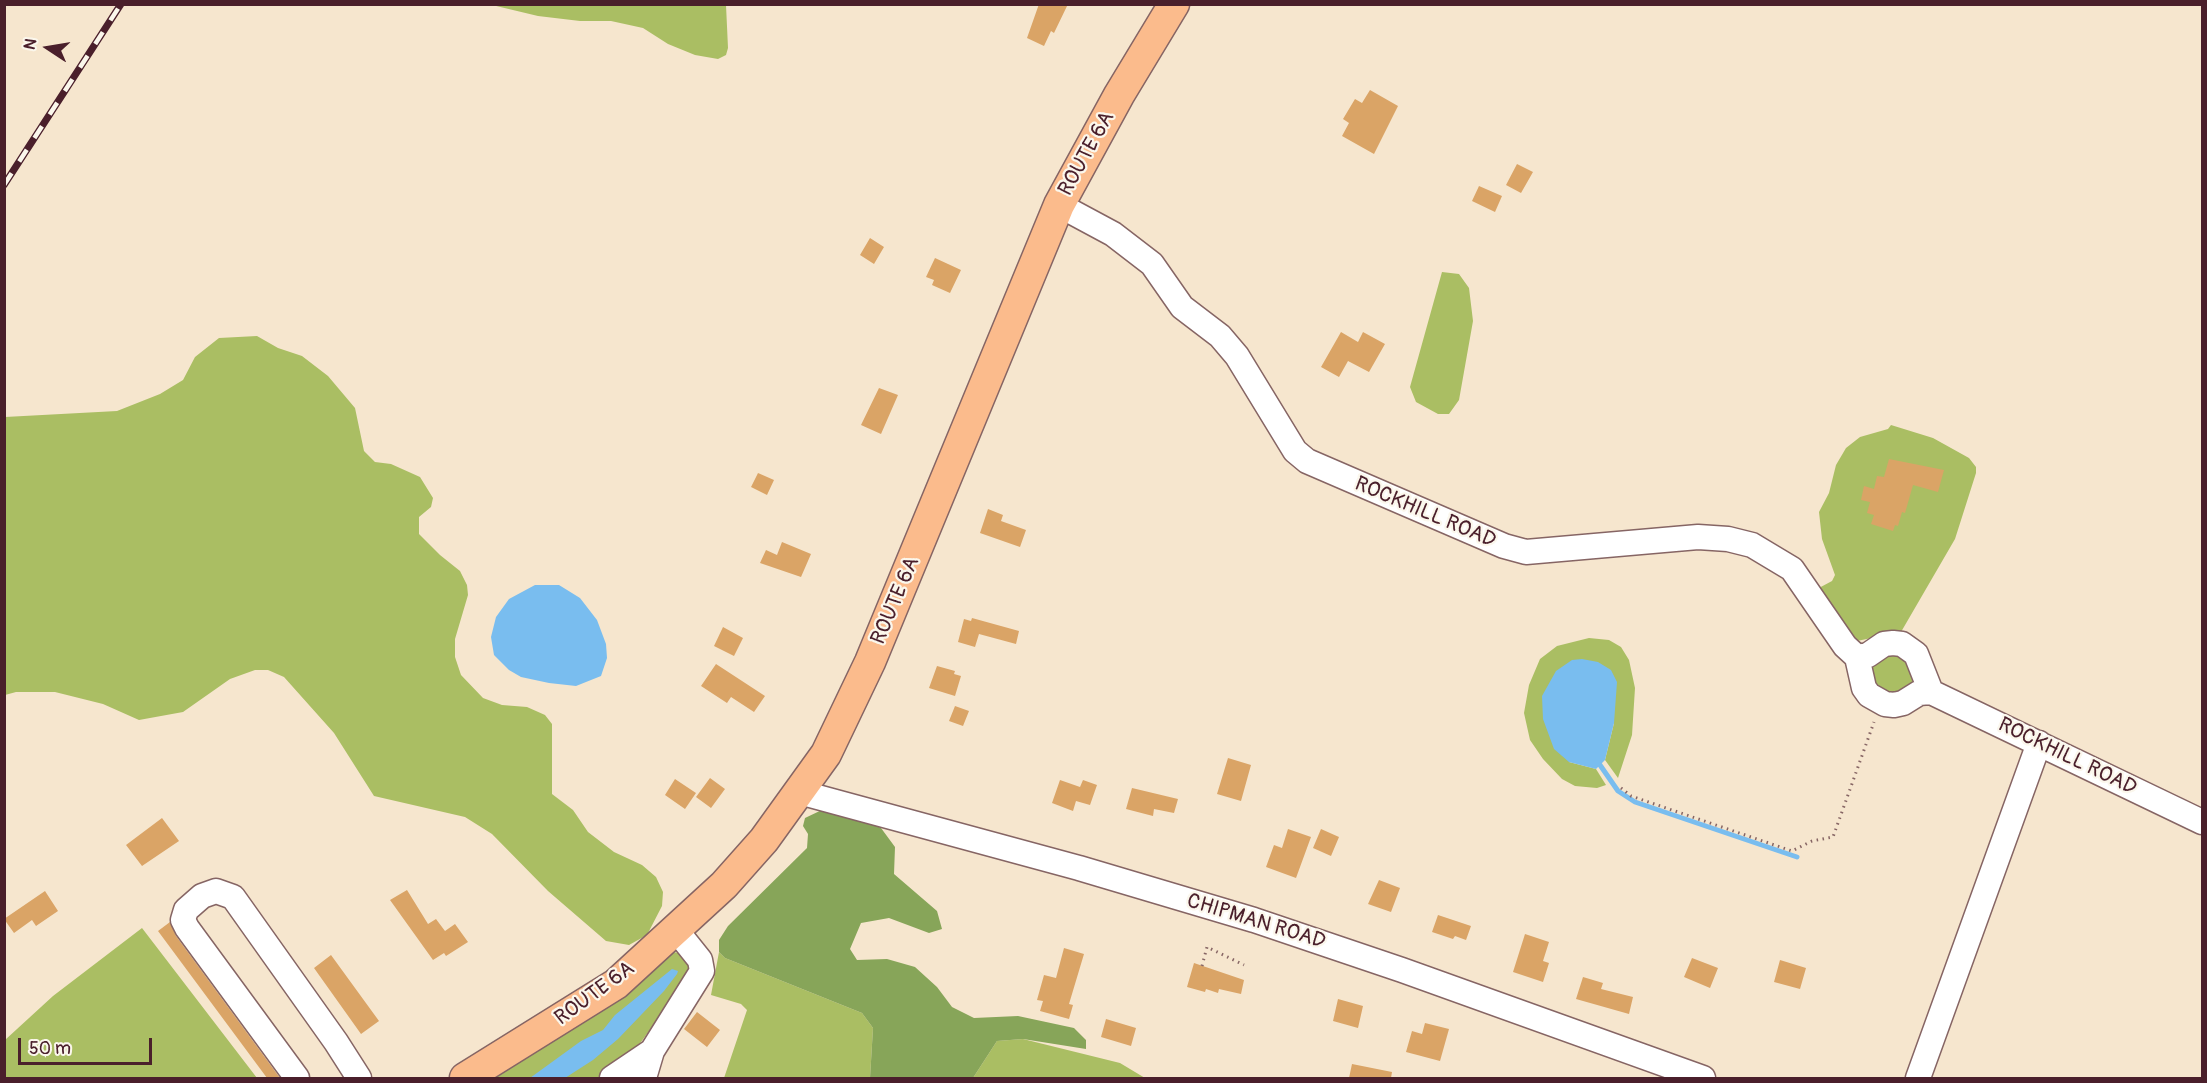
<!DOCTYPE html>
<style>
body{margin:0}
#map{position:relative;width:2207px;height:1083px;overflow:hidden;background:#f6e6ce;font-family:Pangolin,sans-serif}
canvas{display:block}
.frame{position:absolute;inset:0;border:6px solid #4a1f2b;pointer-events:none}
.north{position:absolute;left:18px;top:18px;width:60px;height:60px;-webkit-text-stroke:4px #fbf7ec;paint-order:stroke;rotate:282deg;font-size:16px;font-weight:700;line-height:24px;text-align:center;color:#4a1f2b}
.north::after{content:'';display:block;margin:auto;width:21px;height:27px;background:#4a1f2b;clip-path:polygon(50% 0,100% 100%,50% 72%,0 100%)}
.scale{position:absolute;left:18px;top:1038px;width:134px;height:27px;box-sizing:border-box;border:3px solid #4a1f2b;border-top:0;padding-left:8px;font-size:18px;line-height:21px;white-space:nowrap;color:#4a1f2b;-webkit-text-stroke:4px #fbf7ec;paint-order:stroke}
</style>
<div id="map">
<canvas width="2207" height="1083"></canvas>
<div class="frame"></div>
<div class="north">N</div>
<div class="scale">50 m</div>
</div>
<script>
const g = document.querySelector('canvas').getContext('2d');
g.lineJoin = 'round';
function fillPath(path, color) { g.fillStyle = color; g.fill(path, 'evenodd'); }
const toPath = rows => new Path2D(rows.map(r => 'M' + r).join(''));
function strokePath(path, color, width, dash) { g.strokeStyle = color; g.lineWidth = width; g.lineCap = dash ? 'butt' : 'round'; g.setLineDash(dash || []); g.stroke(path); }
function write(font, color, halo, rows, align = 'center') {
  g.font = font + ' Pangolin,sans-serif'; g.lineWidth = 4.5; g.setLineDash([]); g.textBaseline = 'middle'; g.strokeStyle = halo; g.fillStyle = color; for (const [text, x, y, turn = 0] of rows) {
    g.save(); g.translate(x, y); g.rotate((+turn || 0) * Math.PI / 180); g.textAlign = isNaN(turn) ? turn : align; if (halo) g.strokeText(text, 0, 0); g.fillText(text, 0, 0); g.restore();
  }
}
const green = toPath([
 [492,5,726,5,728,48,726,55,718,59,695,55,668,44,643,28,611,21,580,21,538,16],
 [1442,272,1459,274,1469,288,1473,321,1459,400,1449,414,1438,414,1416,402,1410,387],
 [257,336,278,348,302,356,328,376,355,408,364,451,375,462,391,464,420,477,433,498,431,507,419,517,419,534,440,555,460,571,467,585,468,595,455,639,455,657,461,675,483,698,502,705,527,707,545,715,552,724,552,794,573,810,588,832,614,852,642,865,656,877,663,892,662,906,647,935,629,945,606,941,548,891,492,834,465,817,374,796,334,733,284,677,268,670,255,670,230,679,183,712,139,720,103,704,55,692,16,692,5,695,5,417,117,411,160,394,183,380,195,357,219,338],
 [1891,425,1933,438,1969,458,1976,467,1976,473,1955,539,1901,632,1852,642,1817,589,1832,581,1835,575,1822,539,1819,512,1829,493,1836,465,1846,448,1860,437,1888,429],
 [1589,638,1609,640,1621,647,1629,660,1635,688,1632,735,1618,778,1605,760,1614,723,1569,762,1596,769,1606,785,1597,788,1575,786,1562,779,1543,759,1530,740,1524,713,1529,685,1540,659,1557,646],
 [1883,653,1906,656,1915,677,1908,691,1880,695,1869,670,1871,663],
 [142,928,257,1078,5,1078,5,1040,53,996],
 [672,952,680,953,689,960,691,973,641,1042,624,1061,609,1071,597,1078,481,1078],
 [719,952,725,958,862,1013,873,1028,870,1078,724,1078,747,1010,741,1004,711,995],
 [1023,1039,1120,1063,1145,1078,973,1078,997,1041]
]);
const forest = toPath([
 [826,808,844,810,881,828,895,847,894,874,937,911,942,929,929,933,889,918,861,923,850,949,857,960,887,959,915,967,937,987,952,1007,974,1018,1018,1016,1074,1028,1086,1040,1086,1049,1023,1039,997,1041,973,1078,870,1078,873,1028,862,1013,725,958,719,952,719,940,728,926,807,848,808,834,803,826,805,818]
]);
const water = toPath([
 [535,585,559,585,580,598,597,620,606,644,607,658,601,676,576,686,549,683,521,677,509,670,494,655,491,637,496,617,509,599],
 [1582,659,1598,662,1611,670,1617,682,1614,723,1605,760,1596,769,1569,762,1554,749,1543,719,1542,696,1556,671,1572,660],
 [672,969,678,971,677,974,664,991,618,1039,593,1060,565,1078,530,1078,581,1041,603,1030,615,1015]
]);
const stream = toPath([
 [1600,765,1618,791,1635,802,1797,857]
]);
const building = toPath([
 [1039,4,1068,4,1054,33,1051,31,1044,46,1027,38],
 [1370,90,1398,106,1374,154,1342,136,1349,123,1343,119,1355,99,1362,103],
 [1517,164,1533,172,1521,193,1506,185],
 [1479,186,1502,196,1495,212,1472,201],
 [870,238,884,247,874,264,860,255],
 [935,258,961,270,950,293,932,285,934,280,926,277],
 [1341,332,1358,342,1363,332,1385,344,1369,372,1348,361,1339,377,1321,367],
 [879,388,898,395,881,434,861,425],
 [1889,459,1944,470,1938,492,1913,485,1905,513,1902,512,1898,526,1895,525,1893,531,1871,524,1874,515,1867,513,1870,502,1861,500,1864,486,1874,489,1877,476,1884,477],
 [758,473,774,480,767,495,751,487],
 [988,509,1003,515,1001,521,1026,530,1020,547,980,533],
 [782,542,811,554,801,577,760,563,766,550,777,555],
 [972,618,1019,631,1016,644,979,634,975,647,958,642,964,619,971,621],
 [723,627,743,638,734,656,714,646],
 [716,664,765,696,754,712,731,697,727,703,701,686],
 [937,666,955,671,954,674,961,676,955,696,929,688],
 [955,706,969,711,963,726,949,721],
 [1228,758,1251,765,1241,801,1217,794],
 [710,778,725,789,711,808,696,797],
 [675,779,696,793,685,809,665,795],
 [1060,780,1080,787,1083,780,1097,785,1090,805,1076,801,1073,811,1052,803],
 [1132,788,1178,799,1174,813,1154,809,1153,816,1126,809],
 [162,818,179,841,142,866,126,845],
 [1288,829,1311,837,1296,878,1266,867,1274,845,1282,848],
 [1321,829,1339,837,1331,856,1313,848],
 [1379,880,1400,888,1391,912,1368,904],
 [407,890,428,924,436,919,445,931,455,924,468,942,446,956,444,953,433,960,390,900],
 [45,891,58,911,36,926,32,920,14,933,4,919],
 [1438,915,1471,926,1466,940,1455,936,1453,939,1432,932],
 [170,922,176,936,280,1078,267,1078,158,931],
 [1525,934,1549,942,1543,961,1549,963,1543,982,1513,972],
 [1064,948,1084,954,1069,1004,1073,1005,1069,1019,1040,1011,1043,1001,1037,1000,1044,975,1056,978],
 [331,955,379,1021,361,1034,314,968],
 [1692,958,1718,968,1710,988,1684,977],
 [1780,960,1806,968,1800,989,1774,982],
 [1194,963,1244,980,1241,994,1219,989,1218,993,1206,989,1205,992,1187,987],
 [1583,977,1603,983,1601,989,1633,997,1629,1014,1576,999],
 [1338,999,1363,1006,1358,1028,1333,1021],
 [697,1012,720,1030,707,1047,684,1029],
 [1106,1019,1136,1028,1131,1046,1101,1037],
 [1425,1023,1449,1029,1440,1061,1406,1052,1412,1031,1422,1034],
 [1352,1064,1392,1072,1391,1078,1349,1078]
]);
const path = toPath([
 [1621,788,1631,796,1792,851,1812,841,1833,837,1874,722],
 [1202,966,1207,947,1244,965]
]);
const minor = toPath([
 [1059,205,1113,234,1152,264,1182,307,1220,336,1237,356,1295,451,1307,461,1504,546,1526,552,1698,537,1728,539,1752,545,1792,569,1845,646,1857,657],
 [1893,643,1902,644,1916,654,1931,692,1919,693,1903,703,1894,705,1885,704,1869,695,1864,688,1857,657,1868,655,1884,644,1893,643],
 [1931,692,2202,822],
 [799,792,1079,868,1254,920,1402,970,1703,1078],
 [297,1078,187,928,183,920,186,910,202,896,216,891,233,897,336,1042,359,1078],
 [612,1078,652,1051],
 [644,1078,652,1051,702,971,700,960,676,930],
 [1918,1078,2039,743]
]);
const major = toPath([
 [465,1078,616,984,724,885,764,840,826,754,870,662,1059,205,1119,95,1174,4]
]);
const rail = toPath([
 [4,185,121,4]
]);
const streetNames = [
 ["ROUTE 6A",1087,154,-61],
 ["ROCKHILL ROAD",1425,513,23],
 ["ROUTE 6A",896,601,-67],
 ["ROCKHILL ROAD",2067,757,26],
 ["CHIPMAN ROAD",1256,922,17],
 ["ROUTE 6A",595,994,-36]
];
fillPath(green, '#aabe63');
fillPath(forest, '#87a559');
fillPath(water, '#79bdef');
strokePath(stream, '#79bdef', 5);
fillPath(building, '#daa466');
strokePath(minor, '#866564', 27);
strokePath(major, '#866564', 33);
strokePath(path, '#866564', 3, [1.5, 4.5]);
strokePath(minor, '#fff', 24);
strokePath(major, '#fbbb8c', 30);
strokePath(rail, '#4a1f2b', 7);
strokePath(rail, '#fbf7ec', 4.5, [14]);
write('21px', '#4a1f2b', '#fbf7ec', streetNames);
</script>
